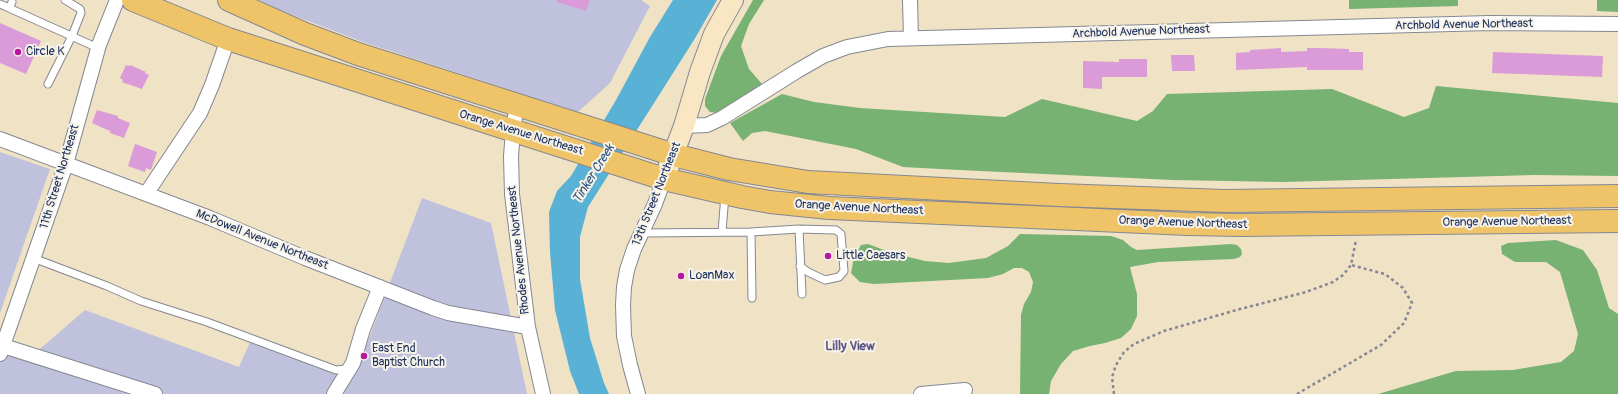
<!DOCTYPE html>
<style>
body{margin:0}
canvas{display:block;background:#efe2c5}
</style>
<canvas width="1618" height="394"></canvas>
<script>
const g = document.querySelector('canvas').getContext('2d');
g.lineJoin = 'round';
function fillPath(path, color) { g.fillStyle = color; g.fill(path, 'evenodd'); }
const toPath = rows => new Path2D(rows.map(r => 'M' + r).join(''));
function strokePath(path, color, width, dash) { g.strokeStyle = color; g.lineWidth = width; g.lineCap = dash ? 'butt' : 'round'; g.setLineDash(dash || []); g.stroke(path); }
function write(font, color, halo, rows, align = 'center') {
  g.font = font + ' Pangolin,sans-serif'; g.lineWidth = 4; g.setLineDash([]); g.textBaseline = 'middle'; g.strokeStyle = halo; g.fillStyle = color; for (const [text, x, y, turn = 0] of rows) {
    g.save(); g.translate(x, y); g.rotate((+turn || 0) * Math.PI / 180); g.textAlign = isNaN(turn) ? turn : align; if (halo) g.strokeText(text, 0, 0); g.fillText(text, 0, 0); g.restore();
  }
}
const industrial = toPath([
 [259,0,641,0,650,6,610,83,578,112,363,42,282,11],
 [0,152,50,169,0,313],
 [422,198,491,223,527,394,0,394,0,354,26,361,85,310,239,367,250,342,339,374,360,362]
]);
const forest = toPath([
 [753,0,764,0,749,24,741,46,749,69,762,84,759,90,717,113,710,112,705,106,705,99,721,56],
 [1349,0,1458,0,1458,6,1349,9],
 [1597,0,1618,0,1618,12,1597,11],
 [1436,86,1618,103,1618,176,1534,175,1283,182,1173,180,959,170,903,167,856,149,765,131,752,133,743,141,730,123,782,94,814,102,860,108,1005,117,1042,99,1137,121,1153,111,1167,94,1332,89,1404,117,1429,108],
 [1020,234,1111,236,1123,240,1131,247,1137,250,1231,244,1237,245,1241,249,1242,254,1240,257,1234,259,1158,262,1130,267,1137,294,1137,316,1131,329,1121,338,1105,343,1090,346,1073,351,1061,364,1051,381,1049,394,1020,394,1021,315,1024,304,1031,292,1033,282,1029,272,1022,268,1014,268,1003,274,988,278,874,284,860,282,851,273,854,257,861,245,868,244,892,253,925,261,949,263,986,258,1008,246],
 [1556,240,1583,250,1597,270,1609,308,1618,314,1618,394,1378,394,1456,371,1513,370,1561,362,1574,351,1578,334,1560,272,1546,262,1515,262,1502,254,1501,246,1508,243]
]);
const water = toPath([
 [673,0,717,0,694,40,588,207,580,237,580,279,590,338,604,383,609,394,579,394,570,371,555,310,550,252,549,212,557,191,571,176,616,100,650,37]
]);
const building = toPath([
 [557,0,590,0,586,11,557,2],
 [0,23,41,41,26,74,0,63],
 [1281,48,1281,52,1307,51,1307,48,1319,48,1349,49,1349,52,1363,52,1363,70,1307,70,1307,67,1236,70,1236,53,1250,52,1250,50],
 [1493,52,1603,56,1602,77,1492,73],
 [1171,55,1194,55,1195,71,1172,71],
 [1119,59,1147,59,1147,77,1102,77,1102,89,1083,88,1083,61,1119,62],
 [126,65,129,66,130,65,146,72,145,73,149,75,142,89,122,82,123,80,120,78],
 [97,110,118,116,118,118,130,123,124,138,110,133,110,131,92,123],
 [135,144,157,152,151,170,146,168,145,172,128,166]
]);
const path = toPath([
 [1114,394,1112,377,1116,365,1124,352,1134,344,1164,331,1240,309,1306,292,1333,282,1343,275,1351,265,1356,240],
 [1297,394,1381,345,1404,323,1412,303,1403,288,1385,274,1351,265]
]);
const lane = toPath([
 [12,2,9,8,98,48],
 [0,4,9,8],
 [48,84,72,36,81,13,80,9,65,0],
 [799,229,802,294],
 [722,232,725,195],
 [751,232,799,229,836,230,841,234,844,271,839,277,825,280,808,272,800,266],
 [642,233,751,232,752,298],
 [33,258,107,286,141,301,207,322,336,370,345,369,348,367]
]);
const street = toPath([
 [910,0,911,38],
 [517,104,513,131,511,156,512,194,528,327,543,394],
 [684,126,707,125,722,118,797,71,823,56,847,47,888,39,1490,23,1618,24],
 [0,139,210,218,305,258,433,308,448,313,528,327],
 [146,194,200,113,212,85,228,39],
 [0,345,155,394],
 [0,354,66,164,99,45,117,0],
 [334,394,353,363,363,329,380,287],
 [638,394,630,365,624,336,623,305,624,287,627,270,634,249,655,204,664,179],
 [921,394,965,390]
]);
const secondary = toPath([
 [664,179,684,126,700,72,714,34,733,0]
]);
const highway = toPath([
 [133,0,228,39,664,179,742,197,770,202,829,208,1188,224,1239,225,1618,221],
 [229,0,305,34,358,54,674,155,729,169,808,182,1059,195,1225,201,1618,196]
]);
const markers = [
 [18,52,4,"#b5179e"],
 [828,256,4,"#b5179e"],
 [681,276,4,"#b5179e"],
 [364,356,4,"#b5179e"]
];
const streetNames = [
 ["Archbold Avenue Northeast",1464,25,-1],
 ["Archbold Avenue Northeast",1141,32,-2],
 ["Orange Avenue Northeast",521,133,17],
 ["11th Street Northeast",60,177,-73],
 ["13th Street Northeast",657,194,-68],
 ["Orange Avenue Northeast",859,208,3],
 ["Orange Avenue Northeast",1507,222,-1],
 ["Orange Avenue Northeast",1183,223,2],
 ["McDowell Avenue Northeast",262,240,22],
 ["Rhodes Avenue Northeast",519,250,-96]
];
const poiNames = [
 ["Circle K",26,52],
 ["Little Caesars",836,256],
 ["LoanMax",689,276],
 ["East End",372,349],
 ["Baptist Church",372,363]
];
const waterNames = [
 ["Tinker Creek",594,174,-58]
];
const neighbourhoodNames = [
 ["Lilly View",850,347]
];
fillPath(industrial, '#c0c2dd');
fillPath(forest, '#77b272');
fillPath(water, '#59b2d6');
fillPath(building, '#da9bd8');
strokePath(lane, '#858892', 9);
strokePath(street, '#858892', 16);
strokePath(secondary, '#858892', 22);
strokePath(highway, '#858892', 24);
strokePath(path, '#858892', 2.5, [3, 3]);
strokePath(lane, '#fff', 7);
strokePath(street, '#fff', 14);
strokePath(secondary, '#f9e7c3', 20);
strokePath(highway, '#efc469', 22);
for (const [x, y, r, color] of markers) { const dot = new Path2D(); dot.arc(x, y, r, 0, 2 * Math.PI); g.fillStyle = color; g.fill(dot); strokePath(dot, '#f7f3e8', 1.5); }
write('12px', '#1b2f5e', '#f7f3e8', streetNames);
write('12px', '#1b2f5e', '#f7f3e8', poiNames, 'left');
write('italic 13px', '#2e5682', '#f7f3e8', waterNames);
write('bold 13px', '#5e5589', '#f7f3e8', neighbourhoodNames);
</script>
